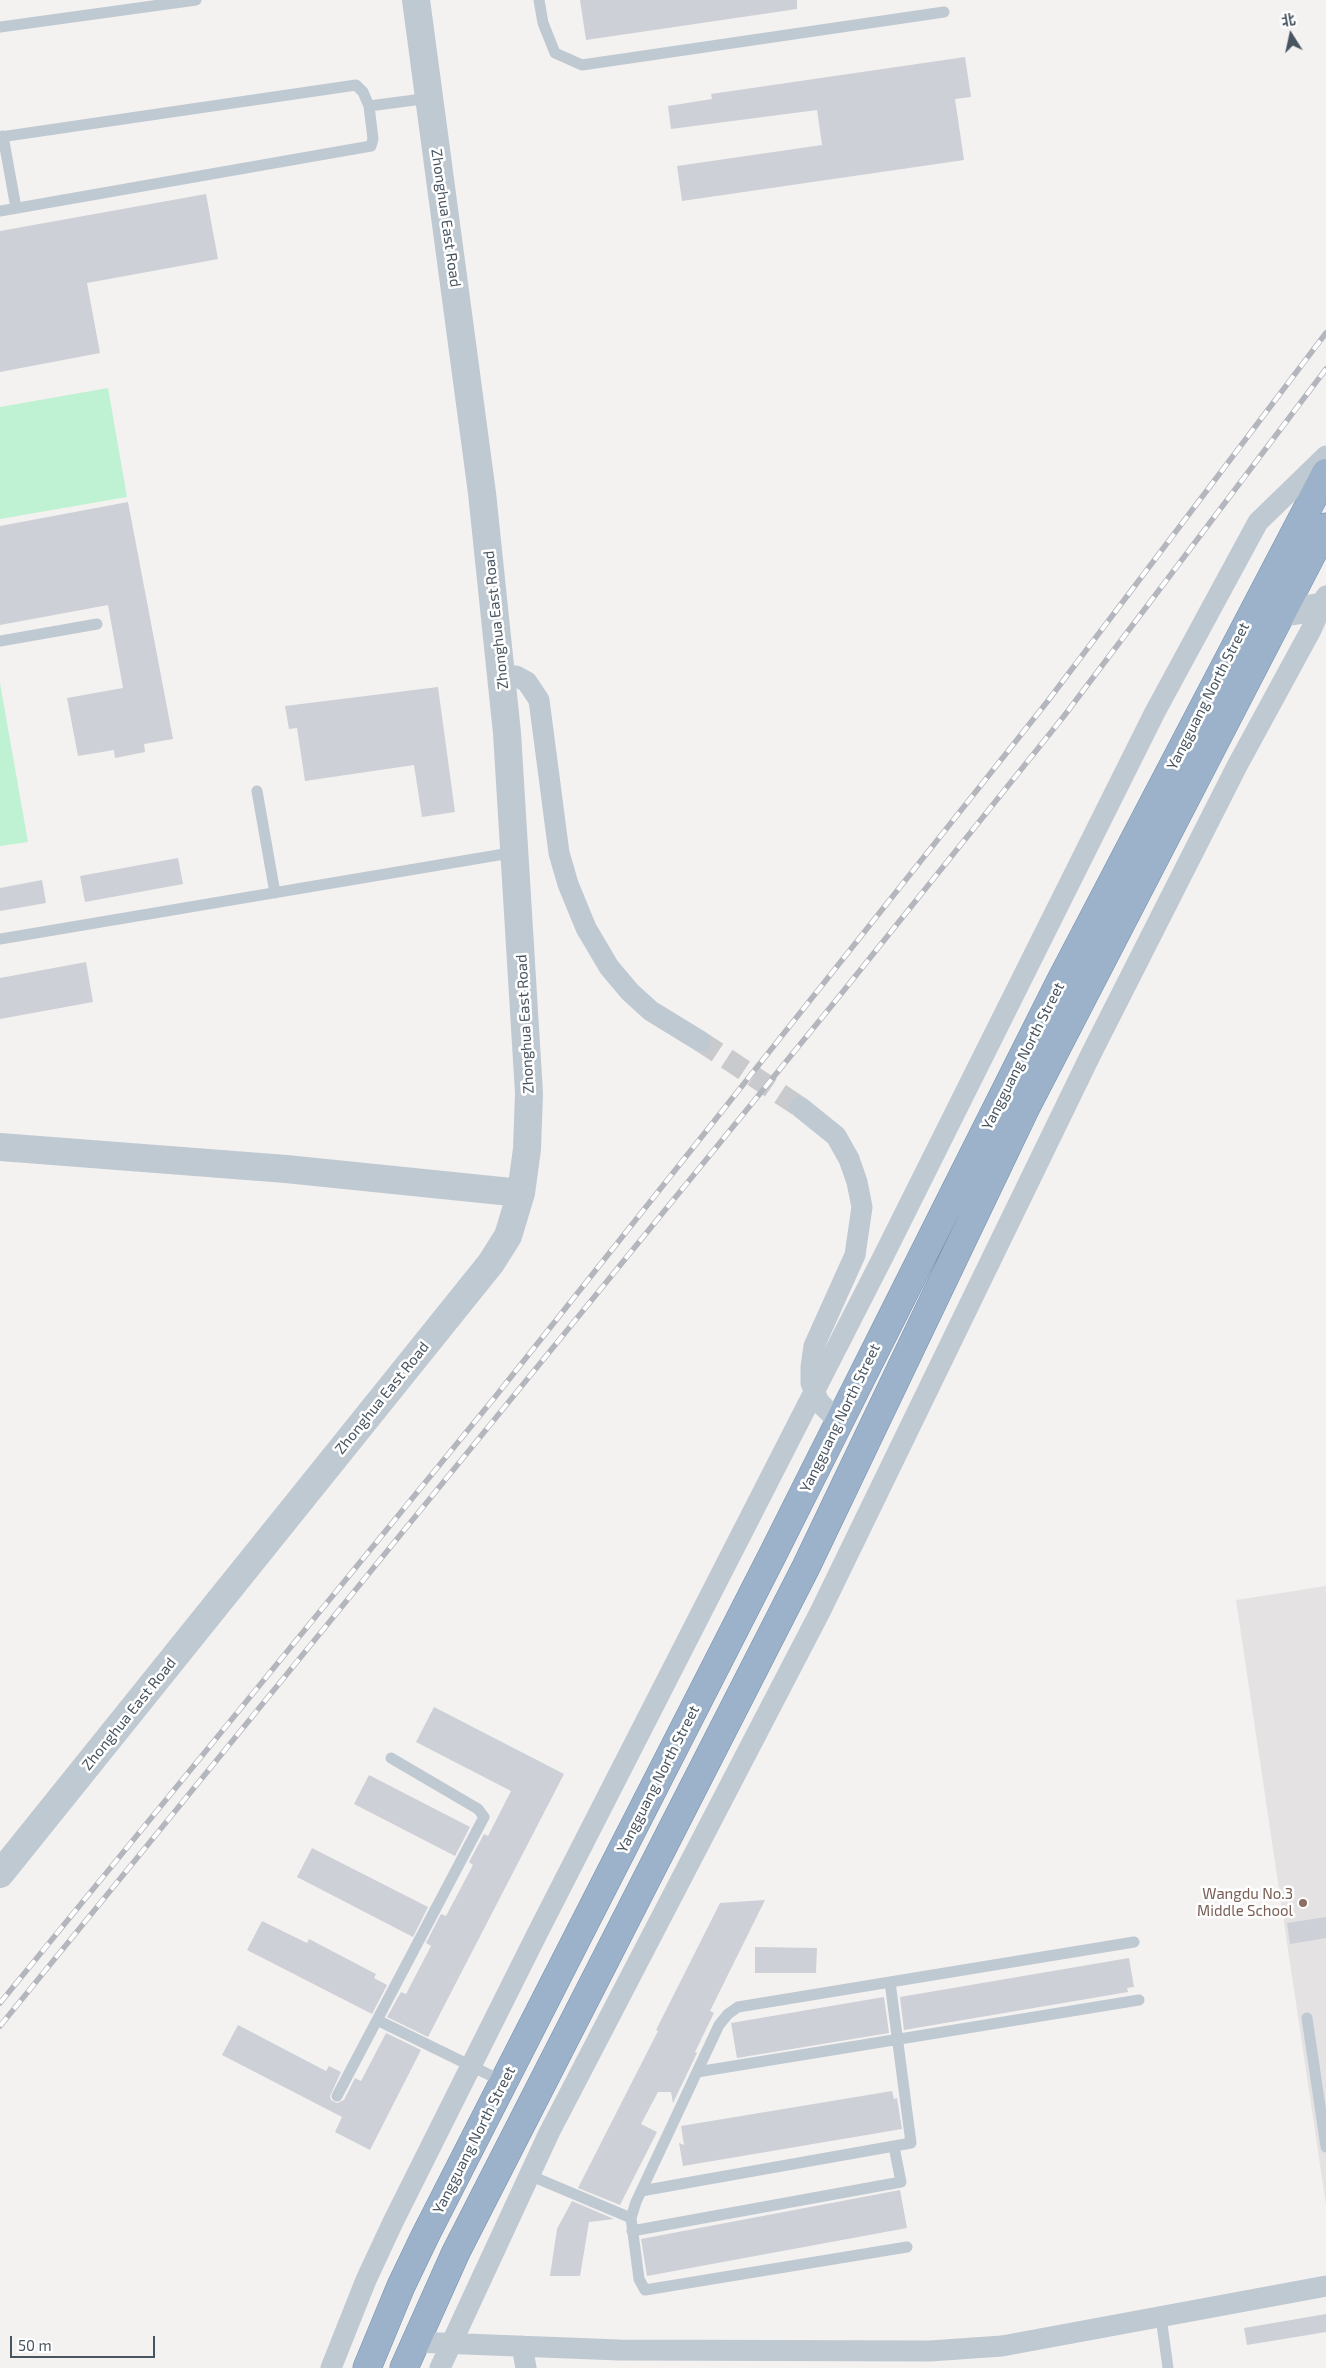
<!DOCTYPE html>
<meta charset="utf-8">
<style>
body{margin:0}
#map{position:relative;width:1326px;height:2368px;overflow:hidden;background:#f4f1f1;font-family:"Exo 2","Noto Sans SC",sans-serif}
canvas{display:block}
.north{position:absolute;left:1266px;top:10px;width:50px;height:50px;-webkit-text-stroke:4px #fff;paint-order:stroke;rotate:350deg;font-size:14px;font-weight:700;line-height:20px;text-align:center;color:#485560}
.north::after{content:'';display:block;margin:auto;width:18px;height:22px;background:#485560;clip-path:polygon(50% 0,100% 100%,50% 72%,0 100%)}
.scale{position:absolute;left:10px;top:2336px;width:145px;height:22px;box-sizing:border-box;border:2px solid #485560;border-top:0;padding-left:6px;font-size:15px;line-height:18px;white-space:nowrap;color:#485560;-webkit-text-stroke:4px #fff;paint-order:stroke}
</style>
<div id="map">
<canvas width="1326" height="2368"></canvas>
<div class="north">北</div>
<div class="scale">50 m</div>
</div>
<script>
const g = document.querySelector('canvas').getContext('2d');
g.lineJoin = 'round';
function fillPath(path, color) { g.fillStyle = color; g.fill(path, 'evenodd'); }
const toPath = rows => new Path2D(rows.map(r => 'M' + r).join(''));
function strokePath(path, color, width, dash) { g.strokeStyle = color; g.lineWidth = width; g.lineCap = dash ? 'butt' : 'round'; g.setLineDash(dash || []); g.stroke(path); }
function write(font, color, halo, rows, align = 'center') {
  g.font = font + ' "Exo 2",sans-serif'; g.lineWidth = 5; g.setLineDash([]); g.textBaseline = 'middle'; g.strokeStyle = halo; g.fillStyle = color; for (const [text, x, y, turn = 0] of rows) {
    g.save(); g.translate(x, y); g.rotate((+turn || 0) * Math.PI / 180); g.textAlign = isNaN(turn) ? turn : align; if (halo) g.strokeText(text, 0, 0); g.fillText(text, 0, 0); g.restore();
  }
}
const education = toPath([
 [1326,1586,1326,2205,1236,1600]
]);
const green = toPath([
 [108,388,127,497,0,519,0,407],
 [0,683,28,842,0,846]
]);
const building = toPath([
 [580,0,797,0,797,9,586,40],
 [965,57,971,97,955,99,964,160,682,201,677,166,822,145,817,110,671,129,668,106,712,99,711,94],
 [206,194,218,259,87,283,100,353,0,372,0,231],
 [128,502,173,739,144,744,145,752,115,758,114,750,78,756,67,698,123,688,108,605,0,625,0,526],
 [438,687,455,812,422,817,414,765,305,781,297,728,289,729,285,706],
 [178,858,183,884,85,902,80,876],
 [42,880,46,903,0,911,0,888],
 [86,962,93,1002,0,1019,0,978],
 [434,1707,564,1774,428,2037,387,2017,401,1992,406,1994,431,1946,426,1943,441,1914,446,1916,473,1865,469,1862,484,1834,488,1836,511,1791,416,1742],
 [369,1775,470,1827,455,1856,354,1804],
 [312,1848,428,1907,413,1937,297,1877],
 [765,1900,710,2011,714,2013,695,2052,697,2053,673,2103,671,2092,658,2092,641,2124,657,2132,620,2205,578,2188,658,2031,656,2030,720,1903],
 [1326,1917,1326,1938,1290,1944,1287,1923],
 [262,1921,307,1943,309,1939,376,1974,374,1978,387,1985,372,2014,247,1950],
 [755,1947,817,1948,816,1973,755,1973],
 [1129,1958,1134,1987,1127,1988,1128,1992,904,2030,900,1997],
 [884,1997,889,2033,737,2058,731,2023],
 [238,2025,326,2071,329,2066,341,2072,330,2096,331,2100,337,2103,344,2100,355,2078,361,2081,386,2033,421,2050,370,2150,335,2132,342,2117,222,2055],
 [892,2091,894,2099,897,2098,902,2129,683,2166,679,2143,684,2145,681,2126],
 [900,2190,907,2228,647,2276,641,2239],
 [572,2201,614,2219,589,2222,580,2276,550,2276,557,2229],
 [1326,2314,1326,2332,1247,2345,1244,2328]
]);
const minorTunnel = toPath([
 [700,1041,800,1107]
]);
const service = toPath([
 [539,0,543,23,555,53,582,65,944,12],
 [0,27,196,0],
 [369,106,430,98],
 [3,136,16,208],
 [0,137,356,85,363,92,369,106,373,139,371,146,0,211],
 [0,641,97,624],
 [257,791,275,893],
 [0,939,516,852],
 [1307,2018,1326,2147],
 [377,2020,504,2082],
 [697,2072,1139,2000],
 [337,2096,484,1817,478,1809,391,1758],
 [529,2175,631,2218],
 [641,2191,911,2143,890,1982],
 [632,2231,901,2182,894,2147],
 [907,2247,645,2290,639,2279,631,2218,636,2202,719,2025,728,2014,738,2007,1134,1942],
 [1161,2317,1168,2368]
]);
const minor = toPath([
 [502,675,516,676,527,682,539,700,559,853,568,884,586,928,609,967,630,992,651,1011,700,1041],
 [800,1107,836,1136,849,1159,857,1182,862,1207,855,1255,814,1346,811,1367,811,1383,819,1402,838,1421],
 [414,2342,619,2350,930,2351,1002,2346,1326,2286],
 [522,2346,526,2368],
 [331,2368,366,2280,393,2222,537,1934,883,1257,1155,712,1258,522,1326,456],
 [440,2368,549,2133,820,1612,1091,1054,1237,766,1311,630,1326,596]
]);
const tertiary = toPath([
 [1281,613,1326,606],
 [0,1147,286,1169,521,1193],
 [0,1874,491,1263,508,1236,521,1193,527,1149,529,1093,507,733,482,493,416,0]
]);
const trunk = toPath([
 [367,2368,401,2286,425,2236,774,1552,1060,982,1326,473],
 [404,2368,456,2252,806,1567,1026,1107,1326,527]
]);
const rail = toPath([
 [0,2003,495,1397,1047,702,1326,333],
 [0,2026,833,1004,1064,716,1326,369]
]);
const markers = [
 [1303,1903,5,"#8d6e63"]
];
const streetNames = [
 ["Zhonghua East Road",446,218,82],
 ["Zhonghua East Road",496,620,-96],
 ["Yangguang North Street",1208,696,-63],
 ["Zhonghua East Road",525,1024,-93],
 ["Yangguang North Street",1023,1056,-63],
 ["Zhonghua East Road",382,1398,-51],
 ["Yangguang North Street",840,1418,-64],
 ["Zhonghua East Road",129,1714,-51],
 ["Yangguang North Street",658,1779,-63],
 ["Yangguang North Street",474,2140,-63]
];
const educationNames = [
 ["Wangdu No.3",1293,1894],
 ["Middle School",1293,1911]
];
fillPath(education, '#e5e2e3');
fillPath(green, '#bff2d2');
fillPath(building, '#cdd0d6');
strokePath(minorTunnel, '#c9cacd', 21, [21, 11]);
strokePath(trunk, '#728fae', 29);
strokePath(service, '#bfc9d1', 11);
strokePath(minor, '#bfc9d1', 21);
strokePath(tertiary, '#bfc9d1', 28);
strokePath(trunk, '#9cb2ca', 28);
strokePath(rail, '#b3b6bc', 5.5);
strokePath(rail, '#fff', 4, [11]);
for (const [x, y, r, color] of markers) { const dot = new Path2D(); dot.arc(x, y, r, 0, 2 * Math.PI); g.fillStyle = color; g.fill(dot); strokePath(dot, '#fff', 2); }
write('15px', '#485560', '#fff', streetNames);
write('15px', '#785e54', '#fff', educationNames, 'right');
</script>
